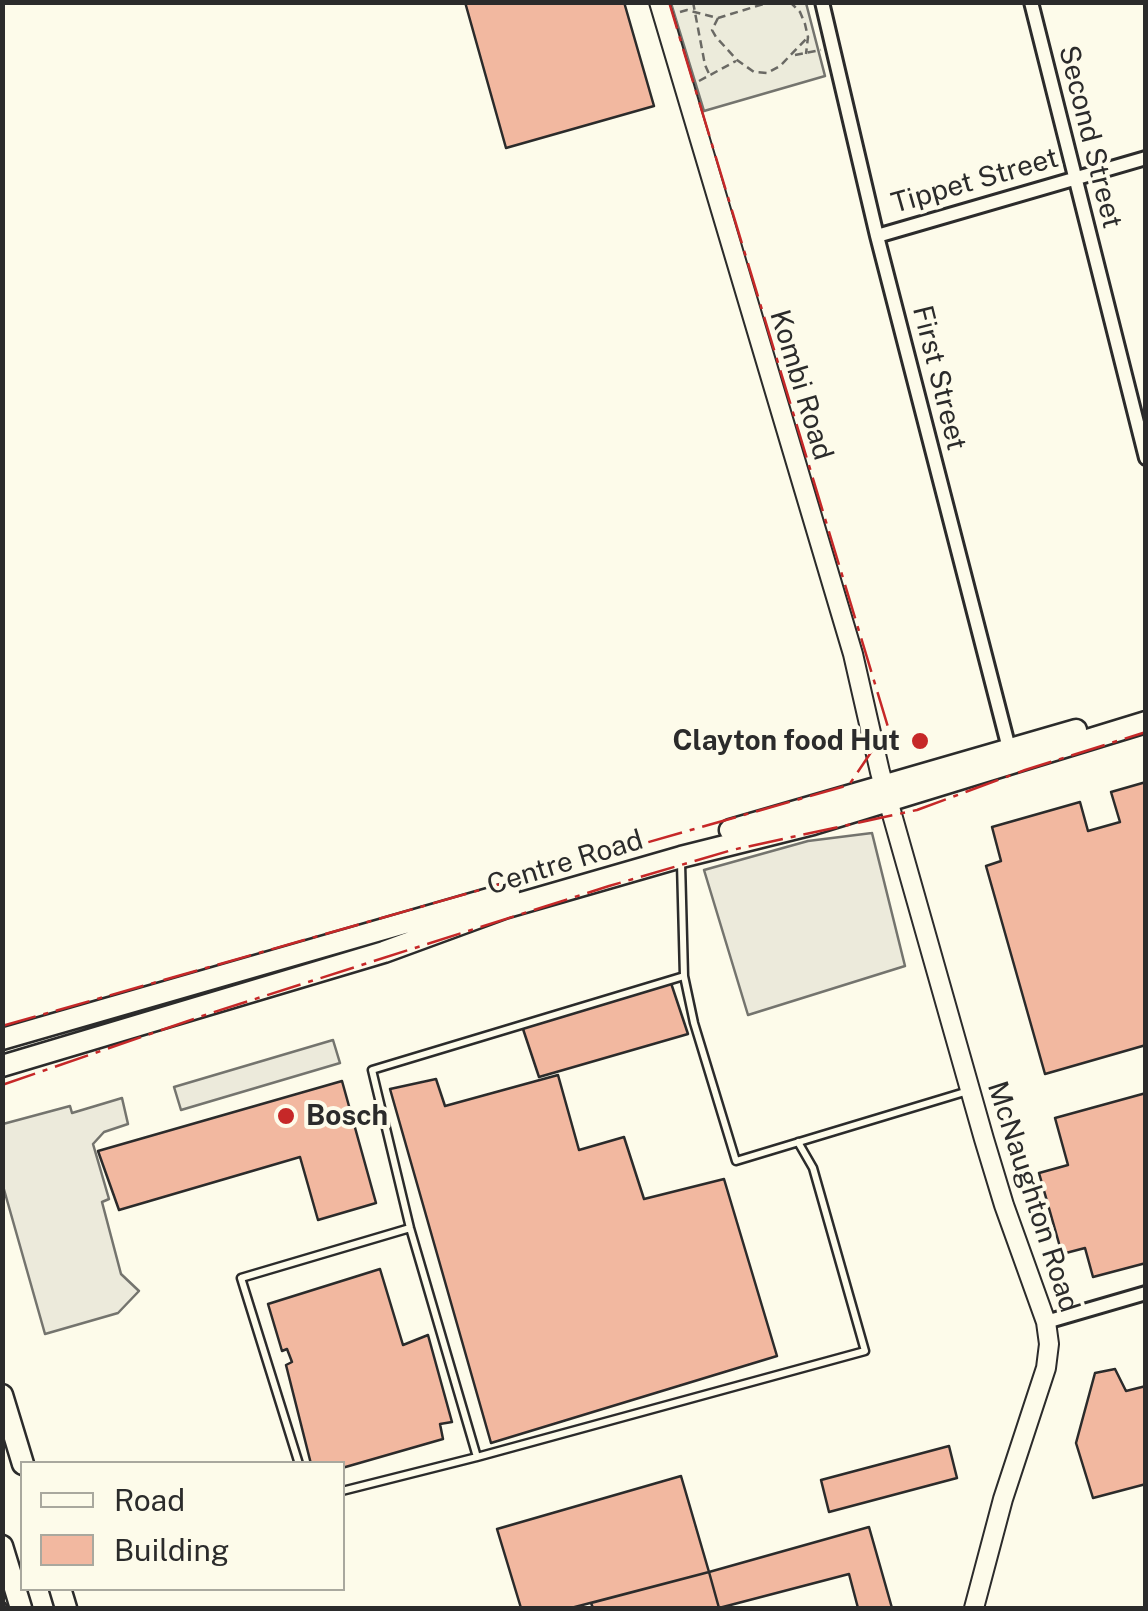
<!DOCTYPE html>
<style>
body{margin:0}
#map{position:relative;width:1148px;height:1611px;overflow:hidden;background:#fdfbea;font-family:"Public Sans",sans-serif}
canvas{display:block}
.frame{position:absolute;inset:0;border:5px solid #2b2b2b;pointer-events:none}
.legend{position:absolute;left:20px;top:1461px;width:325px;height:130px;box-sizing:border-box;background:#fdfbea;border:2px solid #a9a89e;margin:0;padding:12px 18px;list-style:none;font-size:30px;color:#2b2b2b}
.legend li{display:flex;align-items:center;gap:20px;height:50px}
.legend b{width:50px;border:2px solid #a9a89e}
</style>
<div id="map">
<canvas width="1148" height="1611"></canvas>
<div class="frame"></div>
<ul class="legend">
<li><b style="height:12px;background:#fdfbea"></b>Road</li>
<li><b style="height:28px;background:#f2b8a0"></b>Building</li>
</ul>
</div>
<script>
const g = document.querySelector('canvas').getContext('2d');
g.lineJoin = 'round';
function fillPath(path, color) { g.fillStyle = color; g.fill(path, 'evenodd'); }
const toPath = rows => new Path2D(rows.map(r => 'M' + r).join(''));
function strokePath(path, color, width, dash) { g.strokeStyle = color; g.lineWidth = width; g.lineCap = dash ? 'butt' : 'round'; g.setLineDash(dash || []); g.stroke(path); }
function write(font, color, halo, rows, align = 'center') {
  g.font = font + ' "Public Sans",sans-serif'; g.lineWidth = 8; g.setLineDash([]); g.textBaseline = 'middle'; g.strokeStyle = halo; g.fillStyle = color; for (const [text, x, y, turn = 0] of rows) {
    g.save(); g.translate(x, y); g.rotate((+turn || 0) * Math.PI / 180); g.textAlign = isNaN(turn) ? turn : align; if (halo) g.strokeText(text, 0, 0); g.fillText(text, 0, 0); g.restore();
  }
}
const green = toPath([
 [671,3,806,3,825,76,704,111,671,3]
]);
const parking = toPath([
 [872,833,905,966,748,1015,704,870,808,841,872,833],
 [333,1040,340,1063,181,1110,174,1087,333,1040],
 [122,1098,128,1124,104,1132,93,1144,109,1199,102,1202,121,1274,139,1291,118,1313,45,1334,3,1186,3,1124,70,1106,72,1113,122,1098]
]);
const building = toPath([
 [465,2,624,2,654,106,506,148,465,2],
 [1146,782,1146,1045,1045,1074,986,866,1001,861,992,827,1080,802,1088,831,1120,822,1111,792,1146,782],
 [671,983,688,1034,539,1077,522,1026,671,983],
 [558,1075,579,1150,624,1137,644,1199,724,1179,777,1356,491,1443,390,1089,436,1079,445,1106,558,1075],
 [342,1081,376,1203,318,1220,300,1157,119,1210,98,1151,342,1081],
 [1146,1093,1146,1263,1093,1277,1085,1248,1062,1254,1039,1173,1068,1165,1055,1118,1146,1093],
 [380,1269,403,1345,428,1335,452,1422,440,1424,443,1439,342,1468,342,1464,311,1464,286,1365,292,1362,287,1349,282,1351,268,1304,380,1269],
 [1115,1369,1126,1391,1146,1386,1146,1484,1093,1498,1076,1443,1095,1373,1115,1369],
 [949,1446,957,1478,829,1512,821,1480,949,1446],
 [681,1476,709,1572,571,1608,521,1608,497,1529,681,1476],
 [869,1527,892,1608,858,1608,849,1574,719,1608,709,1572,869,1527],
 [709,1572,719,1608,593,1608,591,1603,709,1572]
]);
const path = toPath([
 [693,2,705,65,710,76],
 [790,2,800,12,805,24,808,37,806,54],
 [680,12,687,10,718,18,770,2],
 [718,18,712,30,716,37,737,60,754,72,767,73,780,66,808,37],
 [795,55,821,50],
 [699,81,736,61]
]);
const service = toPath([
 [681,863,684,976,694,1023,736,1161,968,1091],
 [684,976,372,1070,410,1228,477,1457,865,1351,813,1168,798,1142],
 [299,1464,241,1278,410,1228],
 [342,1491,477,1457],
 [2,1606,3,1608]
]);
const minor = toPath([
 [822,2,877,236,1011,756],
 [1031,2,1146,458],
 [877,236,1146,158],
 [1046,1322,1146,1293]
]);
const secondary = toPath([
 [659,2,853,654,880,772,984,1139,1004,1205,1046,1322,1049,1344,1046,1368,1003,1499,974,1608]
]);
const primary = toPath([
 [730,830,1076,730],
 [2,1039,509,893],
 [2,1066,384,952,504,908,681,857,813,824,1146,722],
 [2,1395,23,1464],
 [2,1546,21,1608],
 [60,1588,66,1608]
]);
const power = toPath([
 [2,1026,849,785,888,727,669,2],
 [2,1085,208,1014,609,886,732,850,917,810,1025,770,1146,732]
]);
const markers = [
 [920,741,10,"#c62828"],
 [286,1116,10,"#c62828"]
];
const streetNames = [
 ["Second Street",1090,137,76],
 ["Tippet Street",975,181,-16],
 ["First Street",939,378,76],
 ["Kombi Road",801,385,73],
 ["Centre Road",565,863,-17],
 ["McNaughton Road",1033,1197,72]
];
const poiNames = [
 ["Clayton food Hut",900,741],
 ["Bosch",306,1116,"left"]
];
fillPath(green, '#ecebdb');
strokePath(green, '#74746e', 2.5);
fillPath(parking, '#eceadb');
strokePath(parking, '#74746e', 2.5);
fillPath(building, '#f2b8a0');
strokePath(building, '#2b2b2b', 2.5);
strokePath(service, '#2b2b2b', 11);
strokePath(minor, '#2b2b2b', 18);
strokePath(secondary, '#2b2b2b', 22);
strokePath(primary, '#2b2b2b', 25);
strokePath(path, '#6a6964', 2.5, [8, 5]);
strokePath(service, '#fdfbea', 6);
strokePath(minor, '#fdfbea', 12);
strokePath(secondary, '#fdfbea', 18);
strokePath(primary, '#fdfbea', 20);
strokePath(power, '#c62828', 2.5, [35, 8, 5, 8]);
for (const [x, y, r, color] of markers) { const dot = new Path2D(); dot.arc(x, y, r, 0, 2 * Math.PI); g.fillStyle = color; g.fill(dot); strokePath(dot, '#fdfbea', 4); }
write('28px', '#2b2b2b', '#fdfbea', streetNames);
write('bold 28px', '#2b2b2b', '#fdfbea', poiNames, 'right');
</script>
